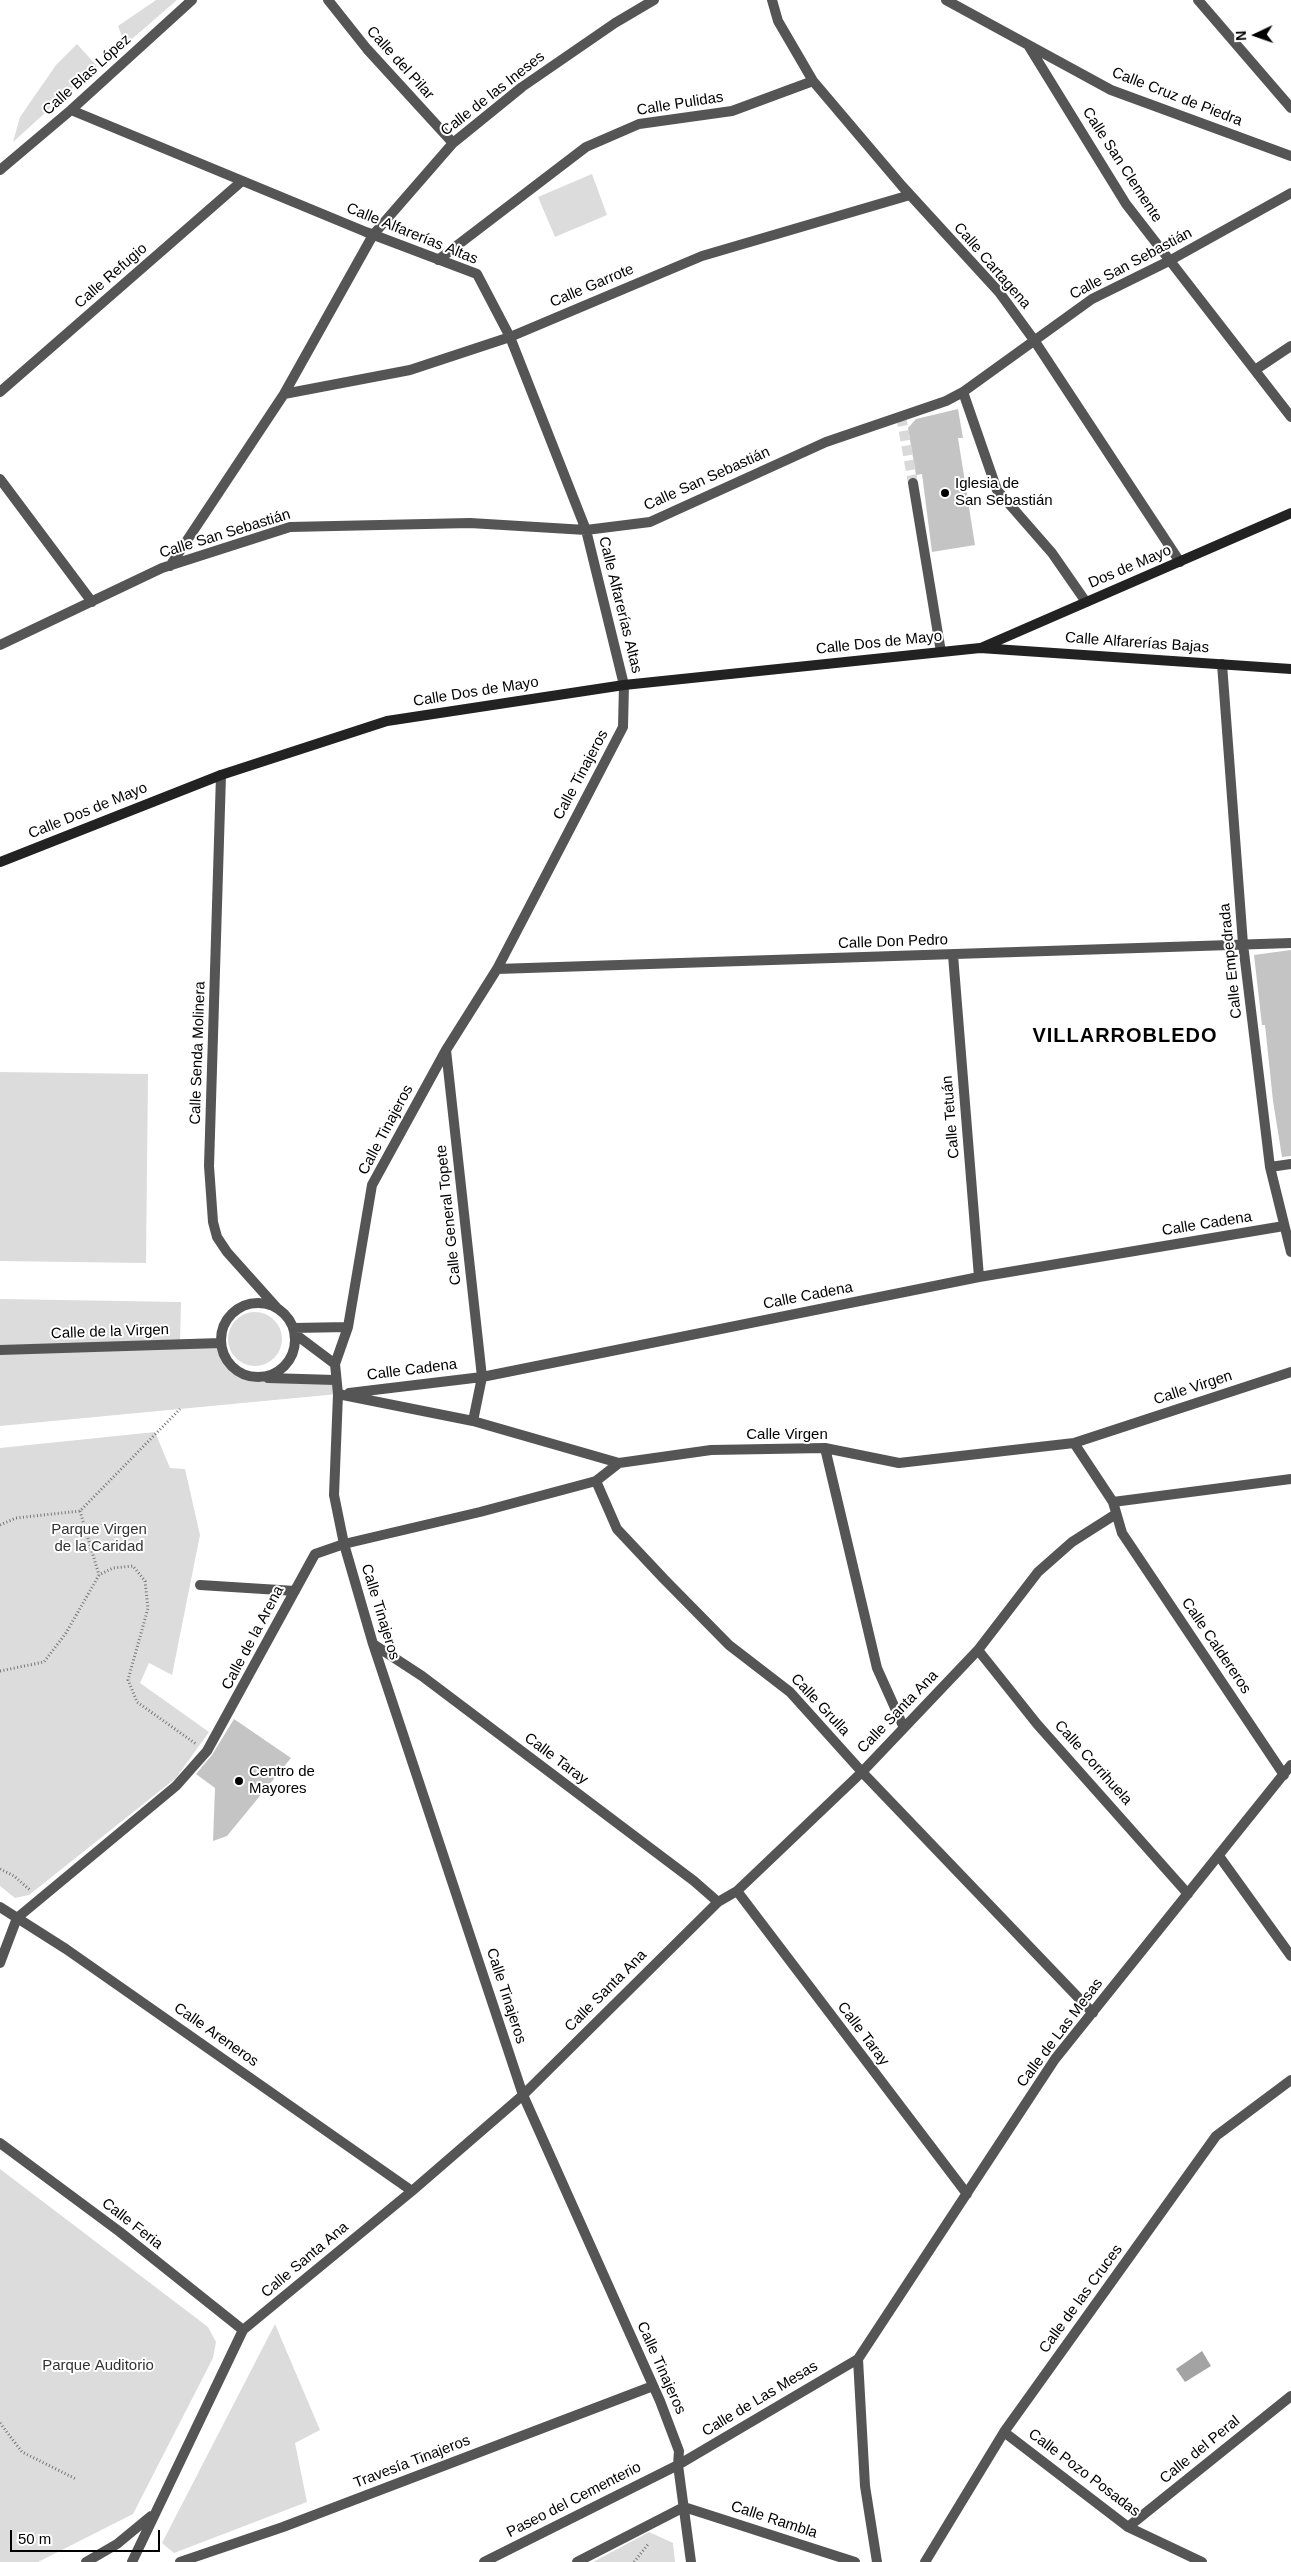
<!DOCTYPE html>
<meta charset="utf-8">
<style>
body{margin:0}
#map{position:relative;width:1291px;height:2562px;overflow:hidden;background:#fff;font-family:Arial,sans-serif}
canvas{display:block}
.north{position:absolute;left:1231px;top:10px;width:50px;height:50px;-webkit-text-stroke:4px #fff;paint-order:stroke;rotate:267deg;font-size:14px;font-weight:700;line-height:20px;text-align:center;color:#000}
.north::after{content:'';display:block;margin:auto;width:18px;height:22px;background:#000;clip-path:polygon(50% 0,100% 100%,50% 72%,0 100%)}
.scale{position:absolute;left:10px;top:2530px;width:150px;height:22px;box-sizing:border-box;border:2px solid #000;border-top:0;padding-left:6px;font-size:15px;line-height:18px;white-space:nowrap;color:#000;-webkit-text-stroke:4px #fff;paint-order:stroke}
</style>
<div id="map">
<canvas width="1291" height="2562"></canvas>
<div class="north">N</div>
<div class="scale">50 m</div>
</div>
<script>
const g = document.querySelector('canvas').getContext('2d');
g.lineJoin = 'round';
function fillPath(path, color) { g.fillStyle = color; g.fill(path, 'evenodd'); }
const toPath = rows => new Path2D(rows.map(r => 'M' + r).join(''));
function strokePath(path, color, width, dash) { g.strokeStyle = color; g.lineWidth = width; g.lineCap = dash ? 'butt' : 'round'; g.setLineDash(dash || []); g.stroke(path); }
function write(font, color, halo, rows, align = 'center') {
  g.font = font + ' Arial,sans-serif'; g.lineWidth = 4; g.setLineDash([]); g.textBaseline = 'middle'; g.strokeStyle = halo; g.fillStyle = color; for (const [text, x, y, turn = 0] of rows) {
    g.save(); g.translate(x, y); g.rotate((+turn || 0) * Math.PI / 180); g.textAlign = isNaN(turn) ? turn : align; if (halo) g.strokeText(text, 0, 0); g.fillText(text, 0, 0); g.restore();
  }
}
const green = toPath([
 [156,0,177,0,125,45,118,26],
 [77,44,97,66,13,142,20,117,56,65],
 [592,174,607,215,555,237,538,197],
 [0,1072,148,1074,146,1263,0,1261],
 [0,1299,181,1302,180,1344,221,1343,226,1359,234,1369,248,1377,335,1380,338,1394,0,1426],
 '228 1339a27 27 0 1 1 54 0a27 27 0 1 1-54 0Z',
 [155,1432,170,1468,185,1469,200,1535,172,1675,149,1663,140,1683,209,1732,176,1778,29,1895,15,1898,0,1886,0,1448],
 [0,2169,208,2327,216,2342,213,2358,133,2514,38,2562,0,2562],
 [275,2324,320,2430,295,2443,307,2502,174,2553,162,2543],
 [649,2532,673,2543,675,2562,593,2562]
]);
const water = toPath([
 [1202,2351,1211,2366,1185,2382,1176,2369]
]);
const building = toPath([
 [958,409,963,438,958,438,975,545,932,552,922,474,916,475,908,428,916,419],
 [1291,950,1291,1156,1282,1157,1273,1101,1265,1025,1262,1025,1254,955],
 [234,1719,291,1758,227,1836,213,1841,215,1788,196,1774,212,1755]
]);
const streetTunnel = toPath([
 [901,416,913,483]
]);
const path = toPath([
 [80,1511,99,1575],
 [0,1525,16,1518,80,1511,180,1409],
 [0,1671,44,1662,66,1633,99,1575,113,1568,133,1566,145,1581,148,1608,128,1680,137,1702,196,1744],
 [0,1869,14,1876,30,1890],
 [0,2423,22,2452,76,2479],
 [634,2562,649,2543]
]);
const street = toPath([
 [328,0,367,49,453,143],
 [772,0,778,21,813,81,902,186,999,292,1034,340,1180,562],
 [946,0,1111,90,1291,156],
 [1198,0,1291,108],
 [1028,45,1126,204,1291,417],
 [71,110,366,232,477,274,510,337,586,530,624,685,623,727,497,969,446,1050,372,1185,348,1327,335,1364,338,1394,334,1495,344,1544,373,1644,523,2095,660,2401,679,2451,678,2465,691,2562],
 [0,170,71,110,192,0],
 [438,260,586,147,639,124,732,111,813,81],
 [1255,370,1291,346],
 [0,392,242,181],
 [963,392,997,490,1052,553,1086,602],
 [284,394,410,370,510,337,702,256,910,195],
 [0,479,92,602],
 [913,483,941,652],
 [170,566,284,394,373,235,453,143,522,87,615,23,654,0],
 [0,645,162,568,290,527,470,523,586,530,650,522,826,442,946,401,963,392,1092,299,1169,261,1291,193],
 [1222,664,1243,944,1270,1167,1291,1252],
 [221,775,209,1166,213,1222,217,1237,227,1252,278,1309],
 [953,955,979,1277],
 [497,969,1291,943],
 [446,1050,482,1377,473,1421],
 [1270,1167,1291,1164],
 '221 1340a37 37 0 1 1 74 0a37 37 0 1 1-74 0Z',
 [293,1328,348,1327],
 [295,1334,335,1364],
 [0,1350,221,1343],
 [268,1378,335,1380],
 [349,1393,482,1377,979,1277,1284,1226],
 [338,1394,473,1421,619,1463,711,1450,825,1448,899,1463,1074,1443,1291,1372],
 [1074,1443,1113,1502],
 [825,1448,877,1668,904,1728],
 [596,1481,617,1529,664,1579,729,1645,790,1692,862,1772,1093,2013],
 [200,1585,295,1591],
 [373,1644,422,1676,694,1881,718,1902],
 [978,1650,1037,1724,1188,1894],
 [1284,1775,1122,1533,1113,1502,1291,1479],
 [1219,1856,1291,1956],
 [737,1891,967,2194],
 [0,1907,66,1949,412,2191],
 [0,1963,17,1918,176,1786,207,1751,315,1554,344,1544,480,1512,596,1481,619,1463],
 [0,2143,120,2232,243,2330],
 [858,2359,865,2486,877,2562],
 [1004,2432,1128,2527,1202,2562],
 [1128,2527,1291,2396],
 [86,2562,117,2544,151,2516],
 [132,2562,243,2330,412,2191,523,2095,718,1902,737,1891,862,1772,978,1650,1038,1572,1072,1542,1116,1514],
 [180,2562,283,2527,653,2386],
 [484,2562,678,2465,858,2359,1055,2059,1291,1765],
 [577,2562,684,2507,855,2562],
 [925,2562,1004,2432,1216,2136,1291,2080]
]);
const secondary = toPath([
 [983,647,1291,513],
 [0,862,221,775,387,721,624,685,980,648,1291,669]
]);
const markers = [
 [945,493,5,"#000"],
 [239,1781,5,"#000"]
];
const streetNames = [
 ["Calle del Pilar",400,63,48],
 ["Calle Blas López",87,75,-42],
 ["Calle de las Ineses",493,94,-38],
 ["Calle Cruz de Piedra",1177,97,21],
 ["Calle Pulidas",680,104,-9],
 ["Calle San Clemente",1122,165,57],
 ["Calle Alfarerías Altas",412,234,22],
 ["Calle San Sebastián",1131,264,-28],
 ["Calle Cartagena",992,266,49],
 ["Calle Refugio",111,276,-41],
 ["Calle Garrote",592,286,-23],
 ["Calle San Sebastián",707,479,-24],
 ["Calle San Sebastián",225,534,-17],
 ["Dos de Mayo",1130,567,-23],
 ["Calle Alfarerías Altas",620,605,76],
 ["Calle Dos de Mayo",879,643,-6],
 ["Calle Alfarerías Bajas",1137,643,4],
 ["Calle Dos de Mayo",476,692,-9],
 ["Calle Tinajeros",581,775,-62],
 ["Calle Dos de Mayo",88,811,-22],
 ["Calle Don Pedro",893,942,-2],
 ["Calle Empedrada",1231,961,-96],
 ["Calle Senda Molinera",198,1053,-88],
 ["Calle Tetuán",951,1117,-95],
 ["Calle Tinajeros",386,1130,-62],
 ["Calle General Topete",449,1215,-96],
 ["Calle Cadena",1207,1224,-9],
 ["Calle Cadena",808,1296,-11],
 ["Calle de la Virgen",110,1332,-2],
 ["Calle Cadena",412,1370,-7],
 ["Calle Virgen",1193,1388,-18],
 ["Calle Virgen",787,1435],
 ["Calle Tinajeros",380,1612,73],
 ["Calle de la Arena",253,1638,-62],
 ["Calle Caldereros",1216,1646,56],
 ["Calle Grulla",820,1705,47],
 ["Calle Santa Ana",898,1712,-46],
 ["Calle Taray",556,1759,37],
 ["Calle Corrihuela",1093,1763,48],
 ["Calle Santa Ana",606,1991,-45],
 ["Calle Tinajeros",506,1996,72],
 ["Calle de Las Mesas",1060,2033,-53],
 ["Calle Taray",863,2034,53],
 ["Calle Areneros",216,2035,35],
 ["Calle Feria",132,2224,38],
 ["Calle Santa Ana",305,2260,-40],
 ["Calle de las Cruces",1081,2299,-54],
 ["Calle Tinajeros",661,2368,66],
 ["Calle de Las Mesas",760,2399,-31],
 ["Calle del Peral",1200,2450,-39],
 ["Travesía Tinajeros",412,2462,-21],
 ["Calle Pozo Posadas",1084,2473,37],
 ["Paseo del Cementerio",574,2500,-27],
 ["Calle Rambla",774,2520,18]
];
const poiNames = [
 ["Iglesia de",955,484],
 ["San Sebastián",955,501],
 ["Centro de",249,1772],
 ["Mayores",249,1789]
];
const parkNames = [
 ["Parque Virgen",99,1530],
 ["de la Caridad",99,1547],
 ["Parque Auditorio",98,2366]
];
const districtNames = [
 ["VILLARROBLEDO",1125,1036]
];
fillPath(green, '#dcdcdc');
fillPath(water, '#a3a3a3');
fillPath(building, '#c4c4c4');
strokePath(streetTunnel, '#d9d9d9', 10, [10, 5]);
strokePath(path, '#777', 3, [1, 2.5]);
strokePath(street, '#555', 10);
strokePath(secondary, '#222', 10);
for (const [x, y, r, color] of markers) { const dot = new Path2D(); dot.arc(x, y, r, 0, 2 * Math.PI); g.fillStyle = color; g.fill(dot); strokePath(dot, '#fff', 2); }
write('15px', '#000', '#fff', streetNames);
write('15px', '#000', '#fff', poiNames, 'left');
write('15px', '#333', '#fff', parkNames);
g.letterSpacing = '1px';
write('bold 20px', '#000', '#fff', districtNames);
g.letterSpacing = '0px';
</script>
